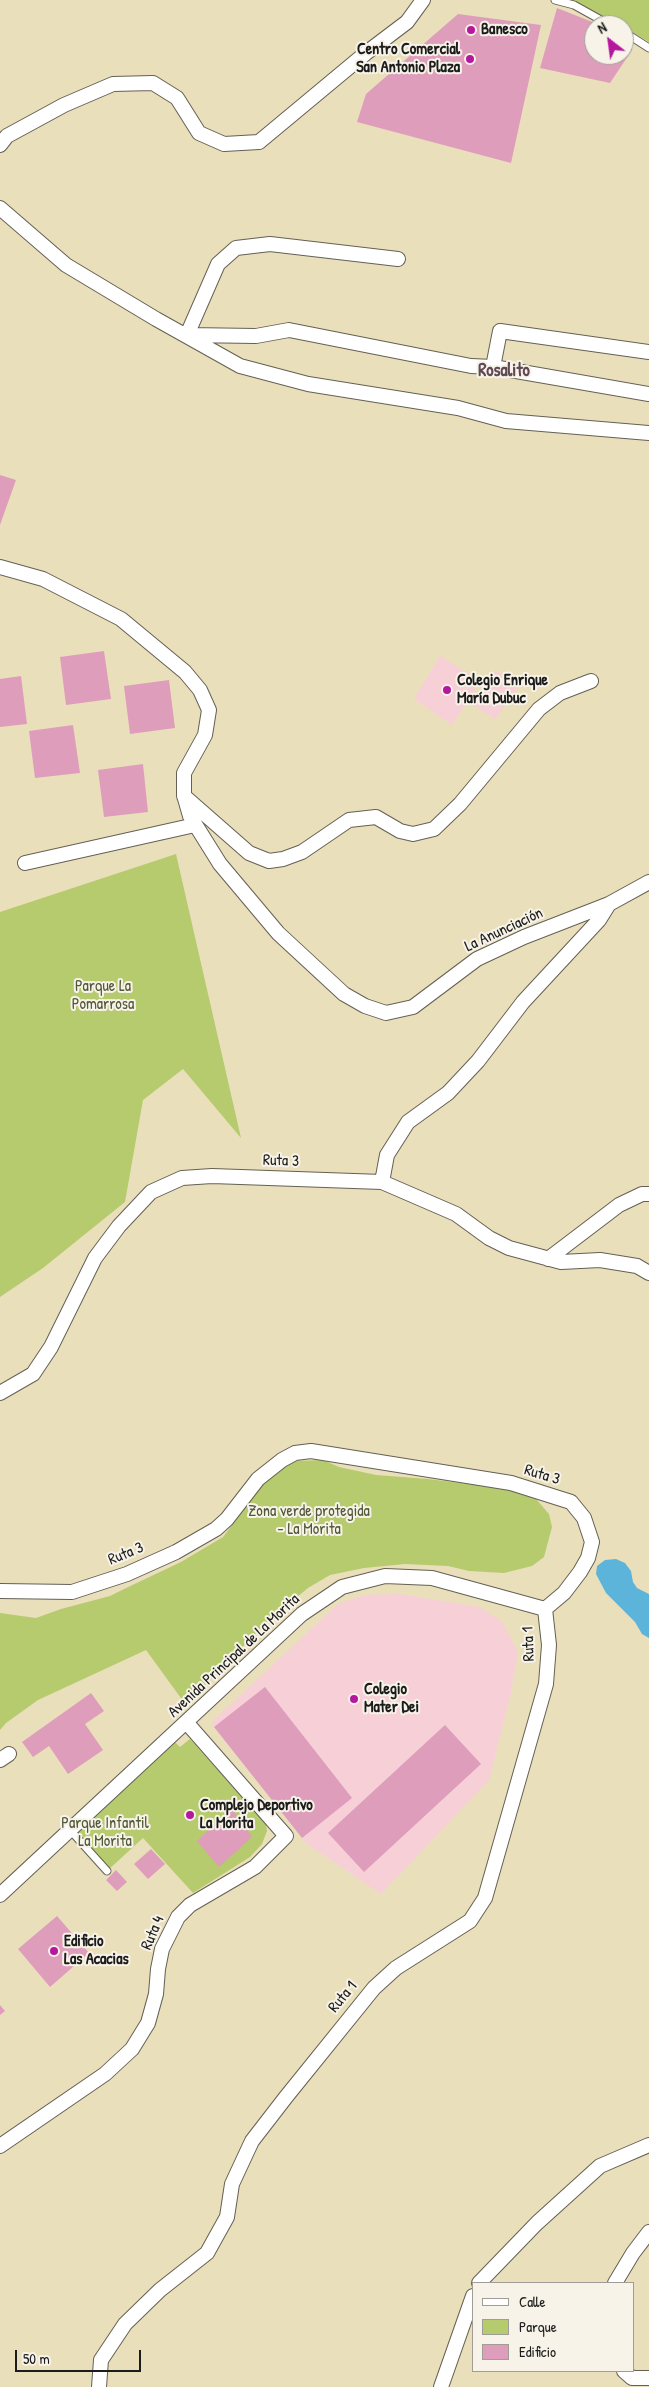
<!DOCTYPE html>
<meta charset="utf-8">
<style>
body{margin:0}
#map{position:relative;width:649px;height:2387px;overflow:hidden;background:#eadfbb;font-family:"Patrick Hand",sans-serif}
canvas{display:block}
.legend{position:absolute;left:472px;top:2282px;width:162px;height:90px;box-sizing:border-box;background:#f7f3e8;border:1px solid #9f9d96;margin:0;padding:6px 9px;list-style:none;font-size:15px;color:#1c1c1c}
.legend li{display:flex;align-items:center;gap:10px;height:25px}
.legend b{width:25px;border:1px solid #9f9d96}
.north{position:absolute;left:584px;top:15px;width:50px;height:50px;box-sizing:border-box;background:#f7f3e8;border:1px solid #9f9d96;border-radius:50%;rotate:330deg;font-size:14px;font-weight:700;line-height:20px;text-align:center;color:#1c1c1c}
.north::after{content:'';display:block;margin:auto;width:18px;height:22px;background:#b5179e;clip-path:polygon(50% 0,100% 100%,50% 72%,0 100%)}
.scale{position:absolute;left:15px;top:2350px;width:126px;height:22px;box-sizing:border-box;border:2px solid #1c1c1c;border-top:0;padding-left:6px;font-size:15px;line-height:18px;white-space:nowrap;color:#1c1c1c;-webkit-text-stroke:4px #f7f3e8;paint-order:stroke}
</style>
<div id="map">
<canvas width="649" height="2387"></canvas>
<ul class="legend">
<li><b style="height:6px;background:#fff"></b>Calle</li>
<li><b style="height:14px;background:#b6ca6e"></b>Parque</li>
<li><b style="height:14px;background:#df9dbc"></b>Edificio</li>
</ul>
<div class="north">N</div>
<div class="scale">50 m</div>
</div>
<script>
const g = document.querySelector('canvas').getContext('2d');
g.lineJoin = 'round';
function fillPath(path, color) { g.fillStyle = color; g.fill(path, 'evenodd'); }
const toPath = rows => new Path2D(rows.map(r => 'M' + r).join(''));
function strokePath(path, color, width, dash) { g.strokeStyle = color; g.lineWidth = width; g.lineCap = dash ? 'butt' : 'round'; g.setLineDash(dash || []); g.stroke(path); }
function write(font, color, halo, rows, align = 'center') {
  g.font = font + ' "Patrick Hand",sans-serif'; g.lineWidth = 4; g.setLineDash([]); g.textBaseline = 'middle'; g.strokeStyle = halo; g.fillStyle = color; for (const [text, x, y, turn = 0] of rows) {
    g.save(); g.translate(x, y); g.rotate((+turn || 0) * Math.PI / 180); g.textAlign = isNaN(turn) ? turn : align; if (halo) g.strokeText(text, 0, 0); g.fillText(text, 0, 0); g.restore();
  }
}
const built = toPath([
 [440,656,480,681,452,725,414,699],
 [495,671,520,685,495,719,474,706],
 [400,1594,480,1607,502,1622,518,1652,510,1697,489,1780,381,1894,307,1844,214,1727,212,1722,338,1604,364,1595]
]);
const green = toPath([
 [568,0,649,0,649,42,624,27,624,25,620,25],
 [176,854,241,1138,183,1069,143,1100,125,1202,43,1268,0,1297,0,912],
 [323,1460,339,1467,376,1475,428,1479,509,1489,536,1499,549,1514,552,1527,544,1557,532,1566,504,1573,469,1571,448,1566,405,1564,364,1568,330,1575,308,1588,268,1621,186,1705,146,1650,38,1700,6,1723,0,1730,0,1613,36,1618,61,1609,110,1596,124,1589,181,1562,223,1537,264,1483,280,1469,294,1461],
 [171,1738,180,1747,190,1739,266,1824,267,1831,262,1844,250,1857,193,1893,143,1838,107,1871,71,1831]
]);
const water = toPath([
 [616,1559,625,1563,631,1571,633,1582,637,1588,649,1594,649,1638,642,1634,635,1622,606,1593,596,1574,597,1566,605,1560]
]);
const building = toPath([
 [557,8,600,25,594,25,594,55,624,55,624,40,629,43,632,50,610,83,540,68],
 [458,14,541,25,511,163,357,122,366,94],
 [0,475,16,480,0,525],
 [104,651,111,699,66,705,60,657],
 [21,676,27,724,0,727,0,679],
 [169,680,175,728,130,734,124,686],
 [73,725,80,773,35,778,29,731],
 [143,764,148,812,104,817,98,770],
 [265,1687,352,1798,302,1838,214,1727],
 [91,1693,104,1711,85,1724,103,1750,68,1774,49,1746,33,1757,22,1742],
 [445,1725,481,1764,364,1872,328,1833],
 [232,1809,252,1837,219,1867,197,1841],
 [151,1849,165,1864,148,1879,134,1864],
 [116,1870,127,1882,117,1891,106,1880],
 [57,1916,89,1953,50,1987,18,1949],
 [0,2005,5,2011,0,2015]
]);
const lane = toPath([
 [555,0,574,5,610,25],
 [624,32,649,48],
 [71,1831,107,1871]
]);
const street = toPath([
 [0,145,7,136,64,105,113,84,153,83,177,98,199,133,224,144,259,142,366,53,407,22,423,0],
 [0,208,66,265,156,319,240,366,308,384,458,408,506,421,649,433],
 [187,335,218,264,236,248,270,244,398,259],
 [188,335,256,336,289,330,471,366,493,367],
 [649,352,500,331,493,367,649,394],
 [0,567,43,579,121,619,185,672,200,690,209,710,205,735,184,773,184,795,190,816,220,864,278,933,344,994,365,1006,386,1013,413,1007,477,959,524,937,609,904,649,882],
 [184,796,249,853,269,861,283,859,302,852,349,820,376,817,400,831,413,834,434,829,460,804,539,709,560,693,591,681],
 [25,863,195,825],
 [382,1182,387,1155,408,1122,448,1093,478,1061,523,1002,599,920,609,904],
 [548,1259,619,1205,642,1194,649,1194],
 [0,1393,33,1374,51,1347,95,1258,119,1226,151,1192,182,1178,212,1176,382,1182,456,1214,489,1238,509,1248,561,1262,600,1260,637,1266,649,1273],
 [0,1591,72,1592,127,1574,176,1552,216,1529,227,1519,258,1479,282,1460,295,1453,311,1451,511,1483,571,1502,584,1518,592,1542,588,1558,580,1572,564,1593,545,1609],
 [0,1760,9,1754],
 [0,1895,302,1614,342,1587,385,1576,432,1578,545,1609],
 [0,2146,105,2074,132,2049,148,2023,156,1994,158,1969,162,1949,178,1917,190,1905,255,1867,286,1836,187,1723],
 [479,2283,537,2223,600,2166,649,2145],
 [615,2283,633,2253,649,2232],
 [624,2371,632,2378,649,2378],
 [99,2387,101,2360,125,2324,160,2290,207,2253,227,2217,232,2184,252,2141,286,2097,374,1988,396,1968,470,1921,485,1898,546,1684,549,1645,545,1609],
 [441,2387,473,2296]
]);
const markers = [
 [471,30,5,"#b5179e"],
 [470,59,5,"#b5179e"],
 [447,690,5,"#b5179e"],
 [354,1699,5,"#b5179e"],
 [190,1815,5,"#b5179e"],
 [54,1951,5,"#b5179e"]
];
const poiNames = [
 ["Banesco",481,30],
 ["Centro Comercial",460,50,"right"],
 ["San Antonio Plaza",460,68,"right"],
 ["Colegio Enrique",457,681],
 ["María Dubuc",457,699],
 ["Colegio",364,1690],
 ["Mater Dei",364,1708],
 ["Complejo Deportivo",200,1806],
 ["La Morita",200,1824],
 ["Edificio",64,1942],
 ["Las Acacias",64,1960]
];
const streetNames = [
 ["La Anunciación",504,930,-25],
 ["Ruta 3",281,1161,2],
 ["Ruta 3",542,1475,17],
 ["Ruta 3",126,1554,-22],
 ["Ruta 1",529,1644,-92],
 ["Avenida Principal de La Morita",234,1656,-43],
 ["Ruta 4",153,1933,-67],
 ["Ruta 1",343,1997,-51]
];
const parkNames = [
 ["Parque La",103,987],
 ["Pomarrosa",103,1005],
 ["Zona verde protegida",309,1512],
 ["- La Morita",309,1530],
 ["Parque Infantil",105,1824],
 ["La Morita",105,1842]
];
const neighbourhoodNames = [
 ["Rosalito",504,371]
];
fillPath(built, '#f6cfd7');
fillPath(green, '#b6ca6e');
fillPath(water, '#5db4da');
fillPath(building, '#df9dbc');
strokePath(lane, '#646054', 9);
strokePath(street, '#646054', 16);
strokePath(lane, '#fff', 7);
strokePath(street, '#fff', 14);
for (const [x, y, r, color] of markers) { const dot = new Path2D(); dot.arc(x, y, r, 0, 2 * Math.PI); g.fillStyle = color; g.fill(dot); strokePath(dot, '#f7f3e8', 2); }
write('bold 16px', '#1c1c1c', '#f7f3e8', poiNames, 'left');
write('16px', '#1c1c1c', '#f7f3e8', streetNames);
write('16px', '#525939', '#f7f3e8', parkNames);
write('bold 18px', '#604954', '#f7f3e8', neighbourhoodNames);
</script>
